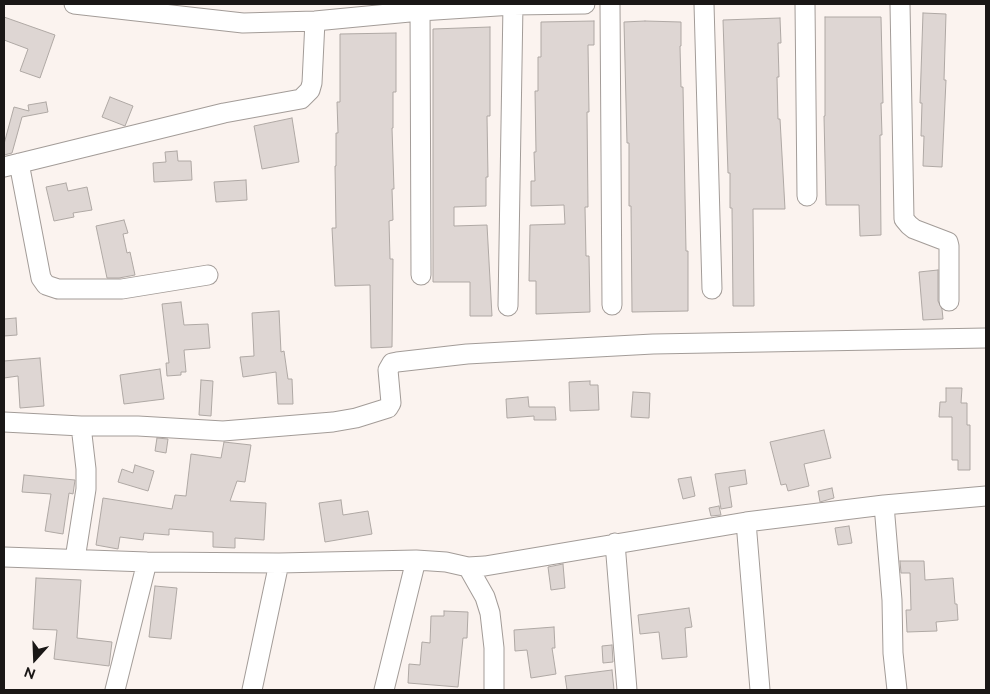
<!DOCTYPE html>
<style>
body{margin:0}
#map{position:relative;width:990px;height:694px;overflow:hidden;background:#fbf3ef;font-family:Raleway,sans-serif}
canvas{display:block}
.frame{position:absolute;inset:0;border:5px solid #1a1716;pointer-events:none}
.north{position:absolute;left:10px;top:634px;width:50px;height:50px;-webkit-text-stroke:4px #fbf3ef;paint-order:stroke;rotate:200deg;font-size:14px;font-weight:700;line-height:20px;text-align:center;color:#1a1716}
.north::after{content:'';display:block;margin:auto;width:18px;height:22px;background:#1a1716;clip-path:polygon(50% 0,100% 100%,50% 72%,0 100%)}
</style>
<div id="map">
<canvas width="990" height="694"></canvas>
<div class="frame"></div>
<div class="north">N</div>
</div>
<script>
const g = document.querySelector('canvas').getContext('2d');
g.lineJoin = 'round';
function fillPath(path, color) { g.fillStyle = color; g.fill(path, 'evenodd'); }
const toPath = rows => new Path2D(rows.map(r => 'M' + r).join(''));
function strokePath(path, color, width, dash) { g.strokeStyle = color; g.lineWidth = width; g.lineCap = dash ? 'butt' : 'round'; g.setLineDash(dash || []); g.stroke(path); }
const building = toPath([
 [923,13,946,14,944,80,946,80,942,167,923,166,924,136,921,136,922,103,920,103,923,13],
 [4,17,55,35,40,78,20,71,28,49,4,40,4,17],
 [825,17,881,17,883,103,881,103,882,135,880,135,881,235,860,236,859,205,826,205,824,116,825,116,825,17],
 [780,18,781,43,778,43,779,77,777,77,778,119,780,119,785,209,753,209,754,306,733,306,732,208,730,208,730,173,728,173,723,20,780,18],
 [594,21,594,45,588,45,589,112,587,112,588,207,585,207,586,256,589,256,590,312,536,314,536,281,529,281,530,225,565,224,564,205,531,206,531,181,535,181,534,152,536,152,535,91,538,91,538,57,541,57,541,22,594,21],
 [645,21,681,22,681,46,680,46,681,87,683,87,686,251,688,251,688,311,632,312,631,206,629,206,629,143,627,143,624,22,645,21],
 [490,27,490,116,487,116,488,177,486,177,486,206,454,207,454,226,487,225,492,316,470,316,470,282,433,282,433,29,490,27],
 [396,33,396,92,393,92,393,128,392,128,394,189,392,189,393,220,389,221,390,259,393,259,392,347,371,348,370,285,335,286,332,228,336,228,335,166,336,166,336,133,338,133,337,102,340,102,340,34,396,33],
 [110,97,133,106,125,126,102,117,110,97],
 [46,102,48,112,22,117,12,153,4,155,4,144,14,107,29,111,28,105,46,102],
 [292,118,299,162,262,169,254,126,292,118],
 [177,151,178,161,191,161,192,180,154,182,153,163,166,162,165,152,177,151],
 [246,180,247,200,216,202,214,182,246,180],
 [66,183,68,191,87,187,92,210,73,213,74,217,54,221,46,187,66,183],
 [124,220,128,233,123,234,127,253,130,252,135,275,119,278,107,278,96,226,124,220],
 [938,270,938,301,942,309,943,319,923,320,919,272,938,270],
 [181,302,184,325,208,324,210,348,184,350,186,372,181,372,181,375,167,376,166,363,169,363,162,304,181,302],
 [279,311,281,352,284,351,288,379,292,379,293,404,278,404,276,372,243,377,240,357,254,356,252,313,279,311],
 [16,318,17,335,4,336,4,319,16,318],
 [40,358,44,406,20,408,18,376,4,378,4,361,40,358],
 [160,369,164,399,124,404,120,375,160,369],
 [201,380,213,381,211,416,199,415,201,380],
 [590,381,590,385,598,385,599,410,570,411,569,382,590,381],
 [946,388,962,388,961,403,967,403,967,425,970,425,970,470,958,470,958,460,952,460,952,417,939,417,940,402,946,402,946,388],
 [633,392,650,393,649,418,631,417,633,392],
 [528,397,529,407,555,407,556,420,534,420,534,416,507,418,506,399,528,397],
 [824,430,831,458,804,464,809,486,788,491,786,484,781,485,770,442,824,430],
 [157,438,168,439,166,453,155,451,157,438],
 [224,442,251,445,245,482,237,481,230,501,266,503,264,540,235,538,235,548,213,547,213,532,169,529,169,535,144,533,143,540,120,537,118,549,96,545,103,498,172,509,175,495,186,496,191,454,221,458,224,442],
 [135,465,154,471,148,491,118,482,122,469,133,473,135,465],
 [745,470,747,484,729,487,732,507,721,509,715,474,745,470],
 [24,475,75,480,73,494,69,493,63,534,45,531,51,494,22,492,24,475],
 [691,477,695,496,683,499,678,479,691,477],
 [832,488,834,498,820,502,818,491,832,488],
 [341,500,343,515,368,511,372,534,325,542,319,503,341,500],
 [719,506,721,515,711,516,709,508,719,506],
 [849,526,852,543,838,545,835,528,849,526],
 [900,561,924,561,925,580,953,578,955,604,957,604,958,620,936,622,937,631,907,632,906,610,911,610,910,573,901,573,900,561],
 [563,564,565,588,551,590,548,567,563,564],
 [36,578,81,580,77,638,112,642,109,666,54,659,57,630,33,629,36,578],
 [155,586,177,588,171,639,149,637,155,586],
 [689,608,692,627,685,628,687,657,662,659,659,632,640,634,638,615,689,608],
 [444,611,468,612,467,638,463,638,458,687,408,683,409,664,420,665,422,642,430,643,431,616,444,616,444,611],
 [554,627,555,648,552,648,556,674,531,678,527,650,515,651,514,630,554,627],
 [612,645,613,662,603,663,602,646,612,645],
 [612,670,614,690,567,690,565,676,612,670]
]);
const minor = toPath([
 [74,4,243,23,315,21,420,11,513,5,585,4],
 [420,4,421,275],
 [610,4,612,305],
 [704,4,712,289],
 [805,4,807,196],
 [900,4,904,219,909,225,914,229,948,242,949,246,949,301],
 [19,163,41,278,46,285,58,289,122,289,208,275],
 [4,167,224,113,301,99,310,90,312,83,315,21],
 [508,306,513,4],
 [4,422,81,426,138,426,223,431,333,422,356,418,388,408,391,403,388,370,392,363,397,362,467,354,653,344,986,338],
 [884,505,892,600,893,653,897,690],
 [746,522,760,690],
 [615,543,627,690],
 [4,557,147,562,279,563,416,560,446,562,468,567,485,566,746,522,884,505,986,496],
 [75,559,86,489,86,469,81,426],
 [468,567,485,597,490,613,494,648,494,690],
 [115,690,147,562],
 [252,690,279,563],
 [384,690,416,560]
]);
fillPath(building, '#ded6d3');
strokePath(building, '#afa8a4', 1);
strokePath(minor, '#a39c98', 21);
strokePath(minor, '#fff', 19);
</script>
